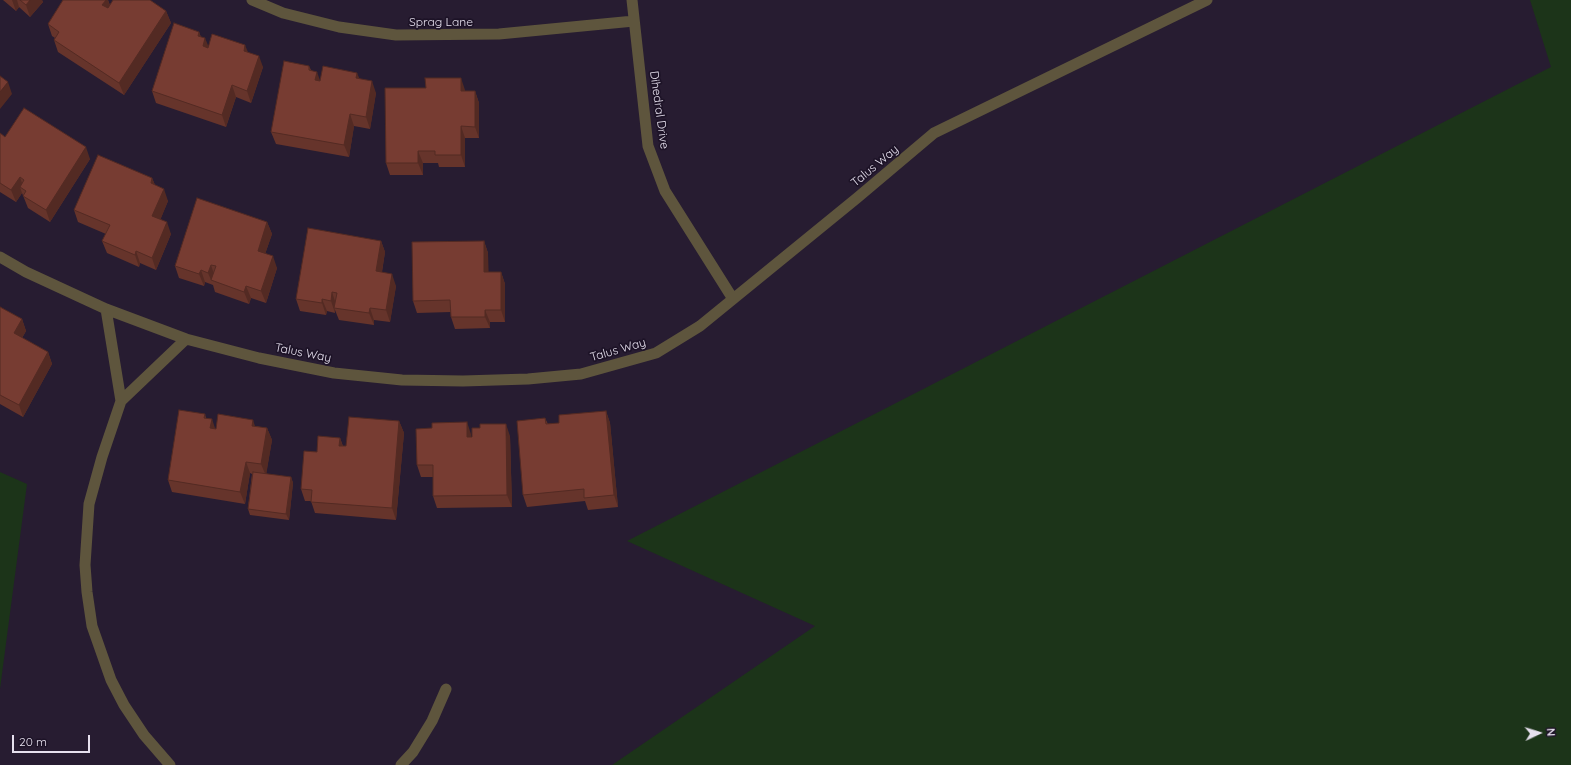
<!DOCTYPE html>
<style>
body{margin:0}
#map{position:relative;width:1571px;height:765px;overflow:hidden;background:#271c31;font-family:Quicksand,sans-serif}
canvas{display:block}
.north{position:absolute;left:1519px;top:713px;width:40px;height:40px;-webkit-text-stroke:3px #1d1327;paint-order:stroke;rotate:86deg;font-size:11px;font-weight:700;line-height:16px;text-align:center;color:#e6e0ee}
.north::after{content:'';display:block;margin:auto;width:14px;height:18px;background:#e6e0ee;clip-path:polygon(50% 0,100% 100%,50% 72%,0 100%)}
.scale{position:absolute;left:12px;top:735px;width:78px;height:18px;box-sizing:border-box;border:2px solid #e6e0ee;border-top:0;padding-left:5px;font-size:12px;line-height:14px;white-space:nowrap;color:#e6e0ee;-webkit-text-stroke:3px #1d1327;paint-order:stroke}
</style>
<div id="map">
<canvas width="1571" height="765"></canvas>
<div class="north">N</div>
<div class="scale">20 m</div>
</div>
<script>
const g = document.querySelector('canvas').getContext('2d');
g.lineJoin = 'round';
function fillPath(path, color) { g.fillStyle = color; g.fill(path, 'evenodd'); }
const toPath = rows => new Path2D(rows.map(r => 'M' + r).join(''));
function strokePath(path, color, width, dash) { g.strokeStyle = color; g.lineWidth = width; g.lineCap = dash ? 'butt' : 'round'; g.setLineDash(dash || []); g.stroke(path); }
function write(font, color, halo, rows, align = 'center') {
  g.font = font + ' Quicksand,sans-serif'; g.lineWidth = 3.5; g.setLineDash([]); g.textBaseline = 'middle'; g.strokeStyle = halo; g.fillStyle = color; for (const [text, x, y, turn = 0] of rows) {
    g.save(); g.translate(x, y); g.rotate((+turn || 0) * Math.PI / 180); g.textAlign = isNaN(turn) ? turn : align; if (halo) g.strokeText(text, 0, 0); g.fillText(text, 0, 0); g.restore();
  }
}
const green = toPath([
 [1530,0,1571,0,1571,765,612,765,815,626,627,541,1551,67],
 [0,472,27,484,0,689]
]);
const minor = toPath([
 [252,0,283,13,339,27,396,35,499,34,634,21],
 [632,0,648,146,665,191,733,299],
 [0,257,26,272,106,309,186,339,259,358,334,373,402,380,463,381,528,379,581,374,656,353,700,326,857,198,934,133,1207,0],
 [106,309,121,401],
 [170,765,144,735,124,705,111,680,92,626,87,592,85,565,89,504,102,457,121,401,186,339],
 [401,765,413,752,432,721,446,689]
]);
const wall = toPath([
 [3,0,42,0,43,2,30,17,19,7,16,11],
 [63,0,108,0,110,5,166,11,171,23,124,95,58,52,54,40,55,38,52,36,48,24],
 [199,32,201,37,208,46,248,52,263,67,251,103,236,97,226,127,156,103,152,91],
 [309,66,311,70,320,81,360,79,376,93,370,129,354,126,349,157,276,144,271,132],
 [465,90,465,91,475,91,479,103,479,138,465,138,465,167,439,167,438,163,423,163,423,175,390,175,386,163],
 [0,133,5,137,90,159,50,222,28,208,22,193,16,202,0,192],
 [152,178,155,185,168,201,160,220,171,234,156,270,140,263,139,267,107,253,102,241,106,234,78,222,74,210],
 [267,222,272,234,265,254,277,268,266,303,251,298,249,304,215,292,213,285,205,282,204,286,179,278,175,266],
 [381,241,385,252,382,272,396,286,390,322,374,320,374,325,339,320,335,310,335,313,327,311,326,315,300,311,296,299],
 [484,241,488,253,488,272,501,272,505,284,505,322,490,322,490,328,455,329,451,317,451,312,417,313,413,301],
 [0,307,22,319,26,331,22,338,48,352,52,364,23,417,0,404],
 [606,411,610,423,618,507,588,510,585,501,527,507,523,495,545,418,548,424,559,423],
 [205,414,206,418,215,429,255,426,267,428,272,440,266,474,291,477,293,483,289,520,250,515,248,509,252,474,250,473,245,504,172,492,168,480],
 [399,421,404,433,396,520,315,513,311,501,305,501,301,489,317,452,340,438,343,446,346,446],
 [471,434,471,437,510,436,512,507,437,508,433,496,433,477,421,477,417,465]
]);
const shadedWall = toPath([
 [12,0,17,0,19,7,16,11],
 [30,0,42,0,43,2,30,17,26,5],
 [106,0,108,0,111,10,107,17,102,5],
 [166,11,171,23,124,95,119,83],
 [199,32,203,44,198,36],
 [205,38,210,50,203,46],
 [245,45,250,57,244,51],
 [259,56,263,67,251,103,247,91],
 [317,72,321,83,315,80],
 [357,73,362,84,356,78],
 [461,78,465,90,465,103,461,91],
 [372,81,376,93,370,129,366,117],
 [8,82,12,94,0,109,0,92],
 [232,85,236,97,226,127,222,115],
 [475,91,479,103,479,138,475,127],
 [350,114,354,126,349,157,344,145],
 [461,126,465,138,465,167,461,155],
 [86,147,90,159,50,222,46,210],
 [418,151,423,163,423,175,418,163],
 [20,177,24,189,20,187,22,193,16,202,11,190],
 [152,178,157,190,151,183],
 [164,189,168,201,157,228,152,216],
 [167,222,171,234,156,270,152,258],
 [267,222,272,234,262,263,258,251],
 [381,241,385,252,380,283,376,271],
 [484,241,488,253,489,284,484,272],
 [136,251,140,263,139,267,135,255],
 [273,256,277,268,266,303,261,291],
 [211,265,215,277,211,280,208,273],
 [201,270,205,282,204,286,199,274],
 [501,272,505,284,505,322,501,310],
 [392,274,396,286,390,322,386,310],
 [246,286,251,298,249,304,244,292],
 [332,292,336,304,334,308,335,310,335,313,331,301],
 [322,299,327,311,326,315,322,303],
 [370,308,374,320,374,325,369,313],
 [485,310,490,322,490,328,485,317],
 [22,319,26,331,18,345,14,333],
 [48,352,52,364,23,417,19,405],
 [606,411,610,423,618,507,614,495],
 [212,419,216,431,210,428],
 [253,420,257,432,252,426],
 [399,421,404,433,396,520,392,508],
 [467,422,471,434,471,449,467,437],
 [506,424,510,436,512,507,507,495],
 [267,428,272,440,266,476,261,464],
 [340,438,344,450,339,446],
 [246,462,250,473,245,504,240,492],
 [291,477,293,483,289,520,286,514]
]);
const building = toPath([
 [20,0,30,0,26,5,20,0],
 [63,0,106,0,102,5,108,8,113,0,150,0,166,11,119,83,54,40,59,32,48,24,63,0],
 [174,23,199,32,198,36,205,38,203,46,208,48,212,34,245,45,244,51,259,56,247,91,232,85,222,115,152,91,174,23],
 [284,61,309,66,309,70,317,72,315,80,320,81,323,66,357,73,356,78,372,81,366,117,350,114,344,145,271,132,284,61],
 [0,76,8,82,0,92,0,76],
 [425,78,461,78,461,91,475,91,475,127,461,126,461,155,435,155,435,151,418,151,418,163,386,163,385,88,426,88,425,78],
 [24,108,86,147,46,210,23,196,26,191,20,187,24,180,20,177,11,190,0,183,0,133,5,137,24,108],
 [98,155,152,178,151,183,164,189,152,216,167,222,152,258,136,251,135,255,102,241,110,225,74,210,98,155],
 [197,198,267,222,258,251,273,256,261,291,246,286,244,292,211,280,216,266,211,265,208,273,201,270,199,274,175,266,197,198],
 [308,228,381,241,376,271,392,274,386,310,370,308,369,313,334,308,337,293,332,292,331,301,322,299,322,303,296,299,308,228],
 [484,241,484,272,501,272,501,310,485,310,485,317,451,317,450,300,413,301,412,242,484,241],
 [0,307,22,319,14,333,48,352,19,405,0,395,0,307],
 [179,410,205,414,204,418,212,419,210,428,216,429,218,414,253,420,252,426,267,428,261,464,246,462,240,492,168,480,179,410],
 [606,411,614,495,584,498,584,489,523,495,517,421,545,418,546,424,559,423,559,415,606,411],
 [349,417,399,421,392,508,311,502,312,490,301,489,304,451,317,452,318,436,340,438,339,446,346,446,349,417],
 [467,422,467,437,472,437,472,428,480,428,480,424,506,424,507,495,433,496,433,465,417,465,416,429,432,428,432,423,467,422],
 [253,472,291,477,286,514,248,509,253,472]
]);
const streetNames = [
 ["Sprag Lane",441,22],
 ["Dihedral Drive",659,110,82],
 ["Talus Way",875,166,-40],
 ["Talus Way",618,350,-16],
 ["Talus Way",303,353,11]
];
fillPath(green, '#1c3419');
strokePath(minor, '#5e553d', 11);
fillPath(wall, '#66342b');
fillPath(shadedWall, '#532a23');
fillPath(building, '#773c32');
strokePath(building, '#532a23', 1);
write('12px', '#e6e0ee', '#1d1327', streetNames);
</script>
